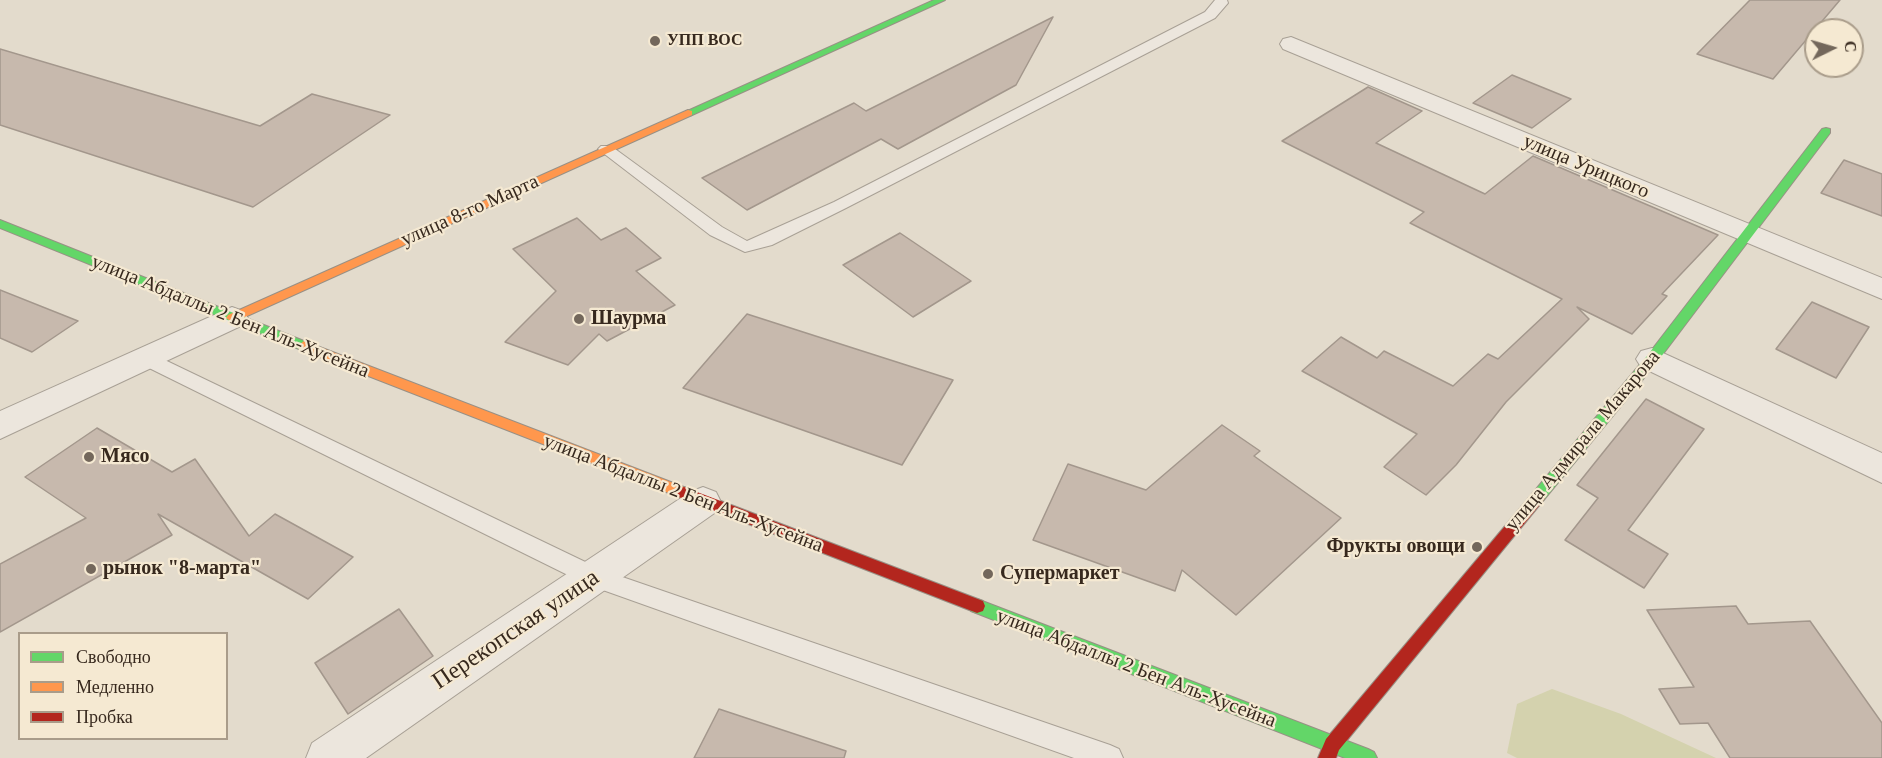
<!DOCTYPE html>
<meta charset="utf-8">
<style>
body{margin:0}
#map{position:relative;width:1882px;height:758px;overflow:hidden;background:#e3dbcc;font-family:"Times New Roman",serif}
canvas{display:block}
.legend{position:absolute;left:18px;top:632px;width:210px;height:108px;box-sizing:border-box;background:#f5e9d2;border:2px solid #a99c8a;margin:0;padding:8px 10px;list-style:none;font-size:18px;color:#37291e}
.legend li{display:flex;align-items:center;gap:12px;height:30px}
.legend b{width:30px;border:2px solid #a99c8a}
.north{position:absolute;left:1804px;top:18px;width:60px;height:60px;box-sizing:border-box;background:#f5e9d2;border:2px solid #a99c8a;border-radius:50%;rotate:85deg;font-size:16px;font-weight:700;line-height:24px;text-align:center;color:#37291e}
.north::after{content:'';display:block;margin:auto;width:21px;height:27px;background:#73675b;clip-path:polygon(50% 0,100% 100%,50% 72%,0 100%)}
</style>
<div id="map">
<canvas width="1882" height="758"></canvas>
<ul class="legend">
<li><b style="height:8px;background:#63d668"></b>Свободно</li>
<li><b style="height:8px;background:#ff974d"></b>Медленно</li>
<li><b style="height:8px;background:#b3261e"></b>Пробка</li>
</ul>
<div class="north">С</div>
</div>
<script>
const g = document.querySelector('canvas').getContext('2d');
g.lineJoin = 'round';
function fillPath(path, color) { g.fillStyle = color; g.fill(path, 'evenodd'); }
const toPath = rows => new Path2D(rows.map(r => 'M' + r).join(''));
function strokePath(path, color, width, dash) { g.strokeStyle = color; g.lineWidth = width; g.lineCap = dash ? 'butt' : 'round'; g.setLineDash(dash || []); g.stroke(path); }
function write(font, color, halo, rows, align = 'center') {
  g.font = font + ' "Times New Roman",serif'; g.lineWidth = 4.5; g.setLineDash([]); g.textBaseline = 'middle'; g.strokeStyle = halo; g.fillStyle = color; for (const [text, x, y, turn = 0] of rows) {
    g.save(); g.translate(x, y); g.rotate((+turn || 0) * Math.PI / 180); g.textAlign = isNaN(turn) ? turn : align; if (halo) g.strokeText(text, 0, 0); g.fillText(text, 0, 0); g.restore();
  }
}
const green = toPath([
 [1552,689,1621,714,1716,758,1517,758,1507,753,1517,704]
]);
const building = toPath([
 [1750,0,1840,0,1773,79,1697,54,1750,0],
 [1053,17,1016,85,898,149,881,139,747,210,702,178,854,103,866,111,1053,17],
 [0,49,260,126,312,94,390,115,253,207,0,125,0,49],
 [1512,75,1571,99,1532,128,1473,103,1512,75],
 [1368,87,1422,111,1376,143,1485,194,1533,156,1718,235,1662,294,1667,296,1632,334,1577,307,1589,319,1506,402,1456,465,1426,495,1384,467,1417,434,1302,371,1341,337,1377,358,1384,351,1453,386,1488,354,1498,359,1562,299,1410,223,1424,212,1282,141,1368,87],
 [1844,160,1882,174,1882,216,1821,193,1844,160],
 [577,218,601,240,626,228,661,258,636,271,675,305,607,341,599,334,568,365,505,342,556,291,513,249,577,218],
 [900,233,971,281,913,317,843,265,900,233],
 [0,290,78,321,32,352,0,338,0,290],
 [1812,302,1869,327,1836,378,1776,349,1812,302],
 [747,314,856,349,953,380,902,465,683,388,747,314],
 [1646,399,1704,429,1628,530,1668,554,1644,588,1565,540,1598,498,1577,485,1646,399],
 [1222,425,1260,451,1254,456,1341,518,1236,615,1182,570,1175,591,1033,540,1068,464,1146,490,1222,425],
 [97,428,172,472,195,459,249,536,275,514,353,557,308,599,158,514,172,535,0,632,0,564,86,518,25,477,97,428],
 [1736,606,1748,624,1810,621,1882,723,1882,758,1730,758,1708,723,1680,724,1659,689,1694,687,1647,610,1736,606],
 [399,609,433,656,348,714,315,663,399,609],
 [719,709,846,751,844,758,694,758,719,709]
]);
const lane = toPath([
 [1215,0,1227,0,1228,3,1215,18,846,208,772,245,745,252,710,235,598,149,601,146,611,146,722,227,747,241,834,202,1205,12,1215,0],
 [146,351,602,570,1110,745,1119,749,1123,758,1074,758,586,584,139,363,136,358,139,353,146,351]
]);
const street = toPath([
 [1291,37,1882,278,1882,299,1283,49,1280,44,1283,39,1291,37],
 [232,307,243,311,248,318,243,325,0,439,0,411,232,307],
 [1652,348,1882,453,1882,483,1641,367,1636,359,1641,351,1652,348],
 [703,487,716,492,721,502,716,512,366,758,306,758,312,743,690,492,703,487]
]);
const fast = toPath([
 [934,0,945,0,692,115,688,116,683,113,934,0],
 [1826,128,1830,129,1830,133,1657,362,1542,502,1537,504,1532,502,1529,498,1532,494,1647,356,1822,129,1826,128],
 [0,220,309,343,311,346,309,349,299,349,0,228,0,220],
 [977,599,1368,749,1374,752,1377,758,1345,758,971,611,969,606,971,601,977,599]
]);
const slow = toPath([
 [688,110,692,111,692,115,236,321,232,322,226,318,228,315,688,110],
 [304,341,689,489,691,493,689,497,684,499,679,497,299,349,297,346,304,341]
]);
const jam = toPath([
 [684,487,983,601,985,606,983,611,977,613,679,497,677,493,679,489,684,487],
 [1537,492,1542,494,1545,498,1542,502,1339,750,1336,758,1318,758,1326,739,1532,494,1537,492]
]);
const markers = [
 [655,41,6,"#73675b"],
 [579,319,6,"#73675b"],
 [89,457,6,"#73675b"],
 [1477,547,6,"#73675b"],
 [91,569,6,"#73675b"],
 [988,574,6,"#73675b"]
];
const farPoinames = [
 ["УПП ВОС",667,41]
];
const streetNames = [
 ["улица Урицкого",1586,167,23],
 ["улица 8-го Марта",470,211,-24],
 ["улица Абдаллы 2 Бен Аль-Хусейна",230,317,22],
 ["улица Адмирала Макарова",1583,441,-50],
 ["улица Абдаллы 2 Бен Аль-Хусейна",683,494,21],
 ["улица Абдаллы 2 Бен Аль-Хусейна",1136,669,21]
];
const poiNames = [
 ["Шаурма",591,319],
 ["Мясо",101,457],
 ["Фрукты овощи",1465,547,"right"],
 ["рынок \"8-марта\"",103,569],
 ["Супермаркет",1000,574]
];
const nearStreetnames = [
 ["Перекопская улица",516,630,-34]
];
fillPath(green, '#d4d2ae');
fillPath(building, '#c7b9ad');
strokePath(building, '#a3978c', 1.5);
strokePath(lane, '#a8a095', 2);
strokePath(street, '#a8a095', 2);
strokePath(fast, '#989085', 2);
strokePath(slow, '#989085', 2);
strokePath(jam, '#989085', 2);
fillPath(lane, '#ece6dd');
fillPath(street, '#ece6dd');
fillPath(fast, '#63d668');
fillPath(slow, '#ff974d');
fillPath(jam, '#b3261e');
for (const [x, y, r, color] of markers) { const dot = new Path2D(); dot.arc(x, y, r, 0, 2 * Math.PI); g.fillStyle = color; g.fill(dot); strokePath(dot, '#f5e9d2', 2); }
write('bold 16px', '#37291e', '#f5e9d2', farPoinames, 'left');
write('20px', '#37291e', '#f5e9d2', streetNames);
write('bold 20px', '#37291e', '#f5e9d2', poiNames, 'left');
write('24px', '#37291e', '#f5e9d2', nearStreetnames);
</script>
